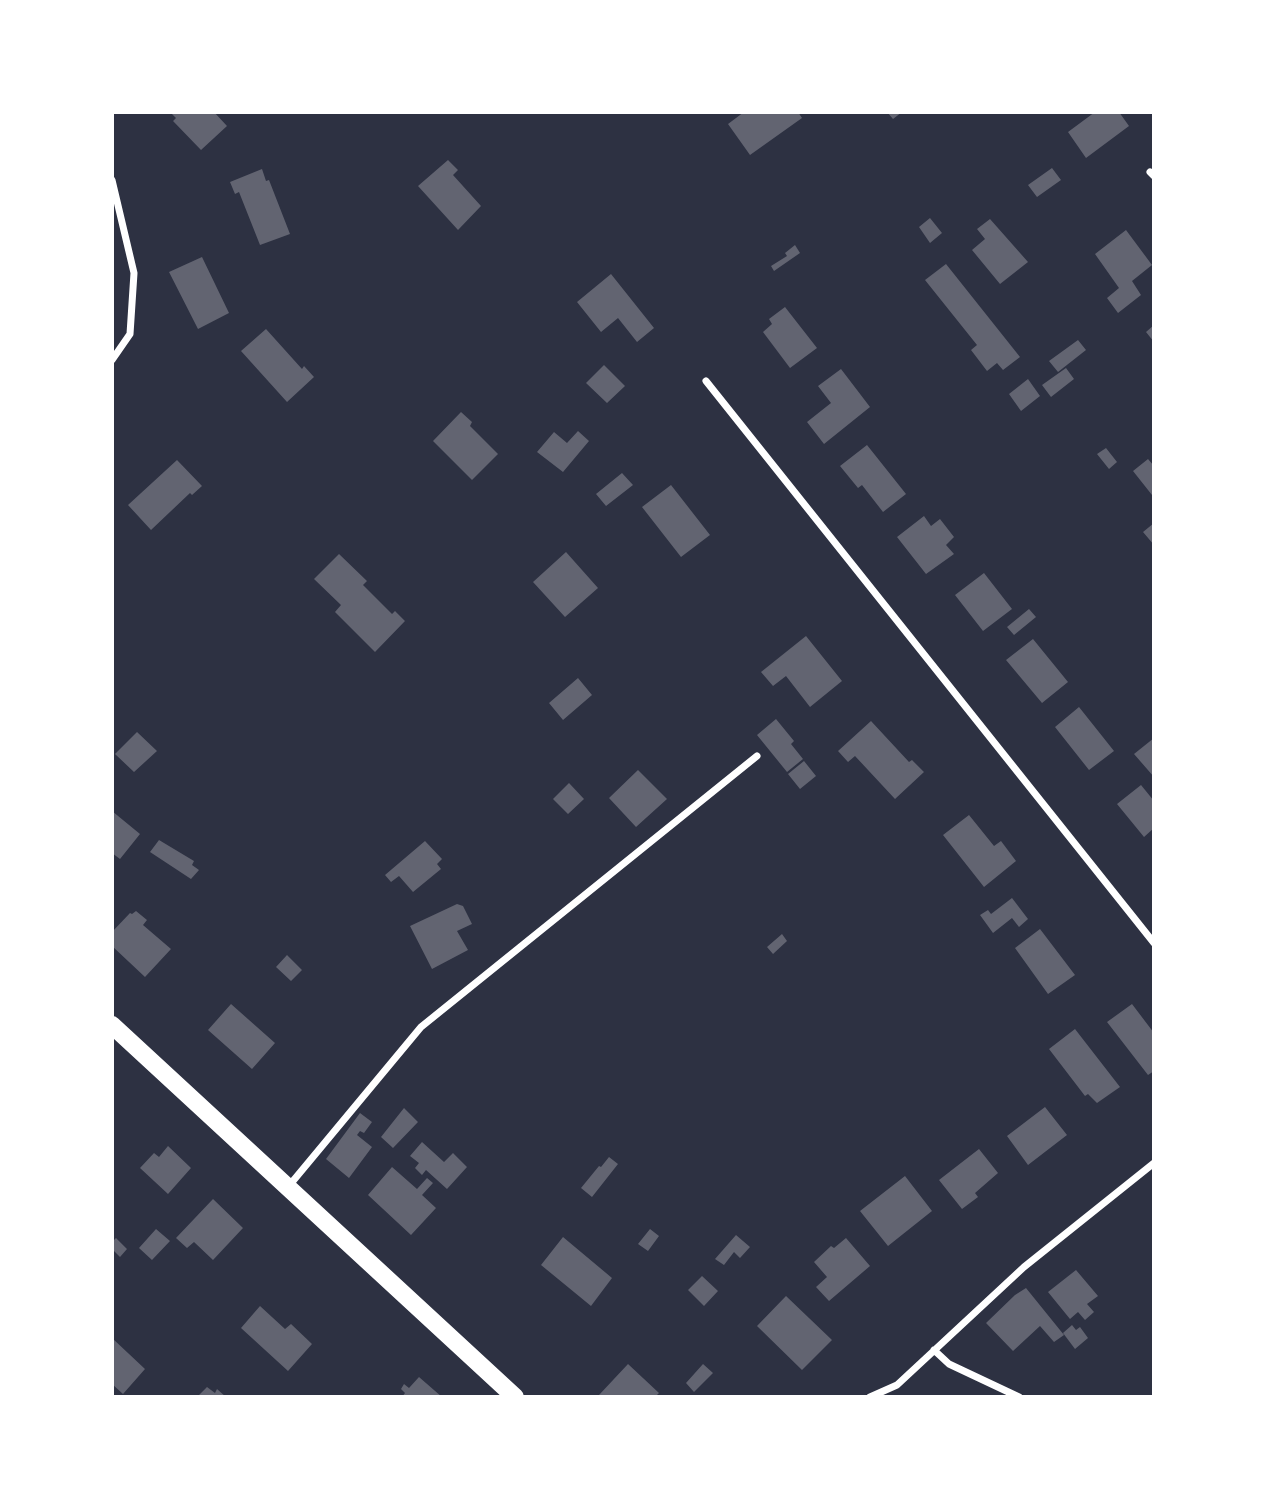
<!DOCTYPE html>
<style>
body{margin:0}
#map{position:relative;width:1266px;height:1509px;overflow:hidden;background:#2d3142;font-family:"Asap Condensed",sans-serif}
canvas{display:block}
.frame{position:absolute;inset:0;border:114px solid #fff;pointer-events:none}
</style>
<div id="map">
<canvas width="1266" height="1509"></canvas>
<div class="frame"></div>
</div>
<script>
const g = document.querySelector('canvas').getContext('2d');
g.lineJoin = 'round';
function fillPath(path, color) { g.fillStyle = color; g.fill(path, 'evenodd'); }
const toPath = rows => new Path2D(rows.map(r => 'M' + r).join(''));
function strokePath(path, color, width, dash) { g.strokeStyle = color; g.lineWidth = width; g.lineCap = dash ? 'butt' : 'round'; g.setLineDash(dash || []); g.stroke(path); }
const building = toPath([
 [170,112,214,112,227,126,201,150,173,121,176,118],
 [744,112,798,112,802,118,750,155,728,124],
 [887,112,902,112,893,119],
 [1095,112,1119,112,1129,126,1086,158,1068,132],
 [448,160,458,170,453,175,481,206,458,230,418,186],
 [1052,168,1061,180,1037,197,1028,185],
 [262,169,266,181,269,180,290,234,260,245,239,192,235,194,230,182],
 [930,218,942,233,930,243,919,227],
 [990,219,1028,262,1000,284,972,250,985,239,977,229],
 [1126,230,1152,265,1132,281,1141,295,1118,313,1107,298,1119,288,1095,254],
 [795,245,800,253,774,271,771,266,787,256,785,253],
 [202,257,229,313,198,329,169,272],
 [946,264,1020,357,1003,370,997,363,987,371,971,350,977,345,925,280],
 [611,274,654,328,637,342,618,318,601,332,577,302],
 [785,307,817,348,790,368,763,332,772,324,769,319],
 [1154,325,1154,342,1146,332],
 [266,329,302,369,304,366,314,377,287,402,241,351],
 [1078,340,1086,350,1058,372,1049,361],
 [604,365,625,386,607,403,586,383],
 [1066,368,1074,379,1051,397,1042,385],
 [841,369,870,407,824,444,807,422,831,403,818,386],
 [1028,379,1040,396,1021,411,1009,394],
 [461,412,472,422,470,426,498,454,472,480,433,441],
 [578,431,589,441,563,472,537,452,554,432,567,443],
 [867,445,906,494,883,512,862,485,858,488,840,466],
 [1106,448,1117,462,1109,469,1097,454],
 [1148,459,1154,466,1154,493,1152,495,1133,471],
 [177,460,202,486,192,495,190,493,151,530,128,505],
 [622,473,633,485,606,506,596,494],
 [671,485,710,535,681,557,642,507],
 [924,516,931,526,940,519,954,537,946,545,954,554,926,574,897,537],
 [1154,523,1154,545,1143,532],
 [566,552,598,588,565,617,533,582],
 [339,554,367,581,363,585,392,614,395,611,405,621,375,652,335,612,341,605,314,579],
 [984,573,1012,609,983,631,955,595],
 [1029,609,1036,617,1014,635,1007,627],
 [806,636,842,681,810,707,786,676,773,686,761,672],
 [1033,639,1068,682,1042,703,1006,660],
 [578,678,592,695,563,720,549,703],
 [1079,707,1114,751,1089,770,1055,727],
 [776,719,794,741,791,744,803,759,787,772,757,735],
 [871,721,909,762,912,760,924,772,895,799,855,756,848,762,838,751],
 [137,732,157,751,134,772,115,754],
 [1154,738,1154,777,1134,754],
 [804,761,816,776,800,789,788,774],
 [638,770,667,799,636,827,609,798],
 [569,783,584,799,568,814,553,799],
 [1141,785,1154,801,1154,828,1144,837,1117,804],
 [112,811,140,834,120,859,112,853],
 [969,815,994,846,1001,841,1016,861,984,887,943,835],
 [159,840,194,861,192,865,199,870,191,879,150,852],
 [425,841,442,859,437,864,441,869,413,892,399,876,391,882,385,875],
 [1012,898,1028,919,1019,927,1012,918,993,933,980,915,988,910,991,914],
 [457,904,463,906,472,924,457,931,468,950,432,969,410,926],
 [136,911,147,920,143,925,171,949,145,977,112,946,112,932,130,913,132,914],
 [1040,929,1075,975,1048,994,1015,948],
 [782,934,787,941,773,954,767,947],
 [287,955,302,970,291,981,276,967],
 [231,1004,275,1043,252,1069,208,1030],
 [1132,1004,1154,1033,1154,1071,1148,1075,1107,1022],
 [1075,1029,1120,1087,1097,1103,1088,1094,1085,1096,1049,1049],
 [1045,1107,1067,1135,1028,1165,1007,1136],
 [404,1108,418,1122,393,1148,381,1137],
 [360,1113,372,1122,364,1133,360,1131,357,1135,372,1147,349,1178,326,1159],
 [422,1142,444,1162,453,1153,467,1167,447,1189,426,1170,422,1175,415,1168,419,1163,410,1156],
 [168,1146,191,1168,168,1194,140,1168,154,1153,159,1157],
 [979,1149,998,1173,975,1193,978,1197,962,1209,939,1180],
 [609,1157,618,1164,592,1197,581,1188,599,1166,601,1167],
 [392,1167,417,1189,427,1178,433,1183,422,1195,436,1208,411,1235,368,1195],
 [905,1176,932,1211,888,1246,860,1211],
 [213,1199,243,1228,213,1260,194,1242,187,1248,176,1238],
 [156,1229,170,1241,152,1260,139,1248],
 [650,1229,659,1236,648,1251,638,1244],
 [736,1235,750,1247,740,1258,734,1252,724,1265,715,1259],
 [563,1237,612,1278,591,1306,541,1265],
 [116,1238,127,1249,120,1257,112,1249,112,1242],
 [846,1238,870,1266,829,1301,816,1287,827,1277,814,1262,831,1246,834,1248],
 [1076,1270,1098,1296,1087,1304,1094,1312,1085,1320,1078,1312,1070,1319,1048,1292],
 [702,1276,718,1291,704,1306,688,1290],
 [1026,1288,1064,1335,1054,1342,1040,1326,1013,1351,986,1323,1015,1295],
 [786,1296,832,1340,802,1370,757,1326],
 [260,1306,285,1329,291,1324,312,1344,288,1371,241,1328],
 [1072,1325,1076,1330,1080,1327,1088,1338,1075,1349,1063,1333],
 [112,1338,145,1369,123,1394,112,1384],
 [628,1364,659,1393,655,1397,602,1397,599,1395],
 [703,1364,713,1373,694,1392,686,1383],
 [419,1377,442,1397,402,1397,405,1393,401,1389,404,1384,409,1388],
 [207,1387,215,1393,217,1389,226,1397,197,1397]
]);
const minor = toPath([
 [1150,172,1154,176],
 [112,180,134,273,130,334,112,360],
 [706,381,1154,943],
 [288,1187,421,1027,757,756],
 [934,1350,949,1364,1019,1397],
 [870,1397,897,1385,1024,1267,1154,1163]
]);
const primary = toPath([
 [112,1025,515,1397]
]);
fillPath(building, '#626471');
strokePath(minor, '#fff', 7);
strokePath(primary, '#fff', 18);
</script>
